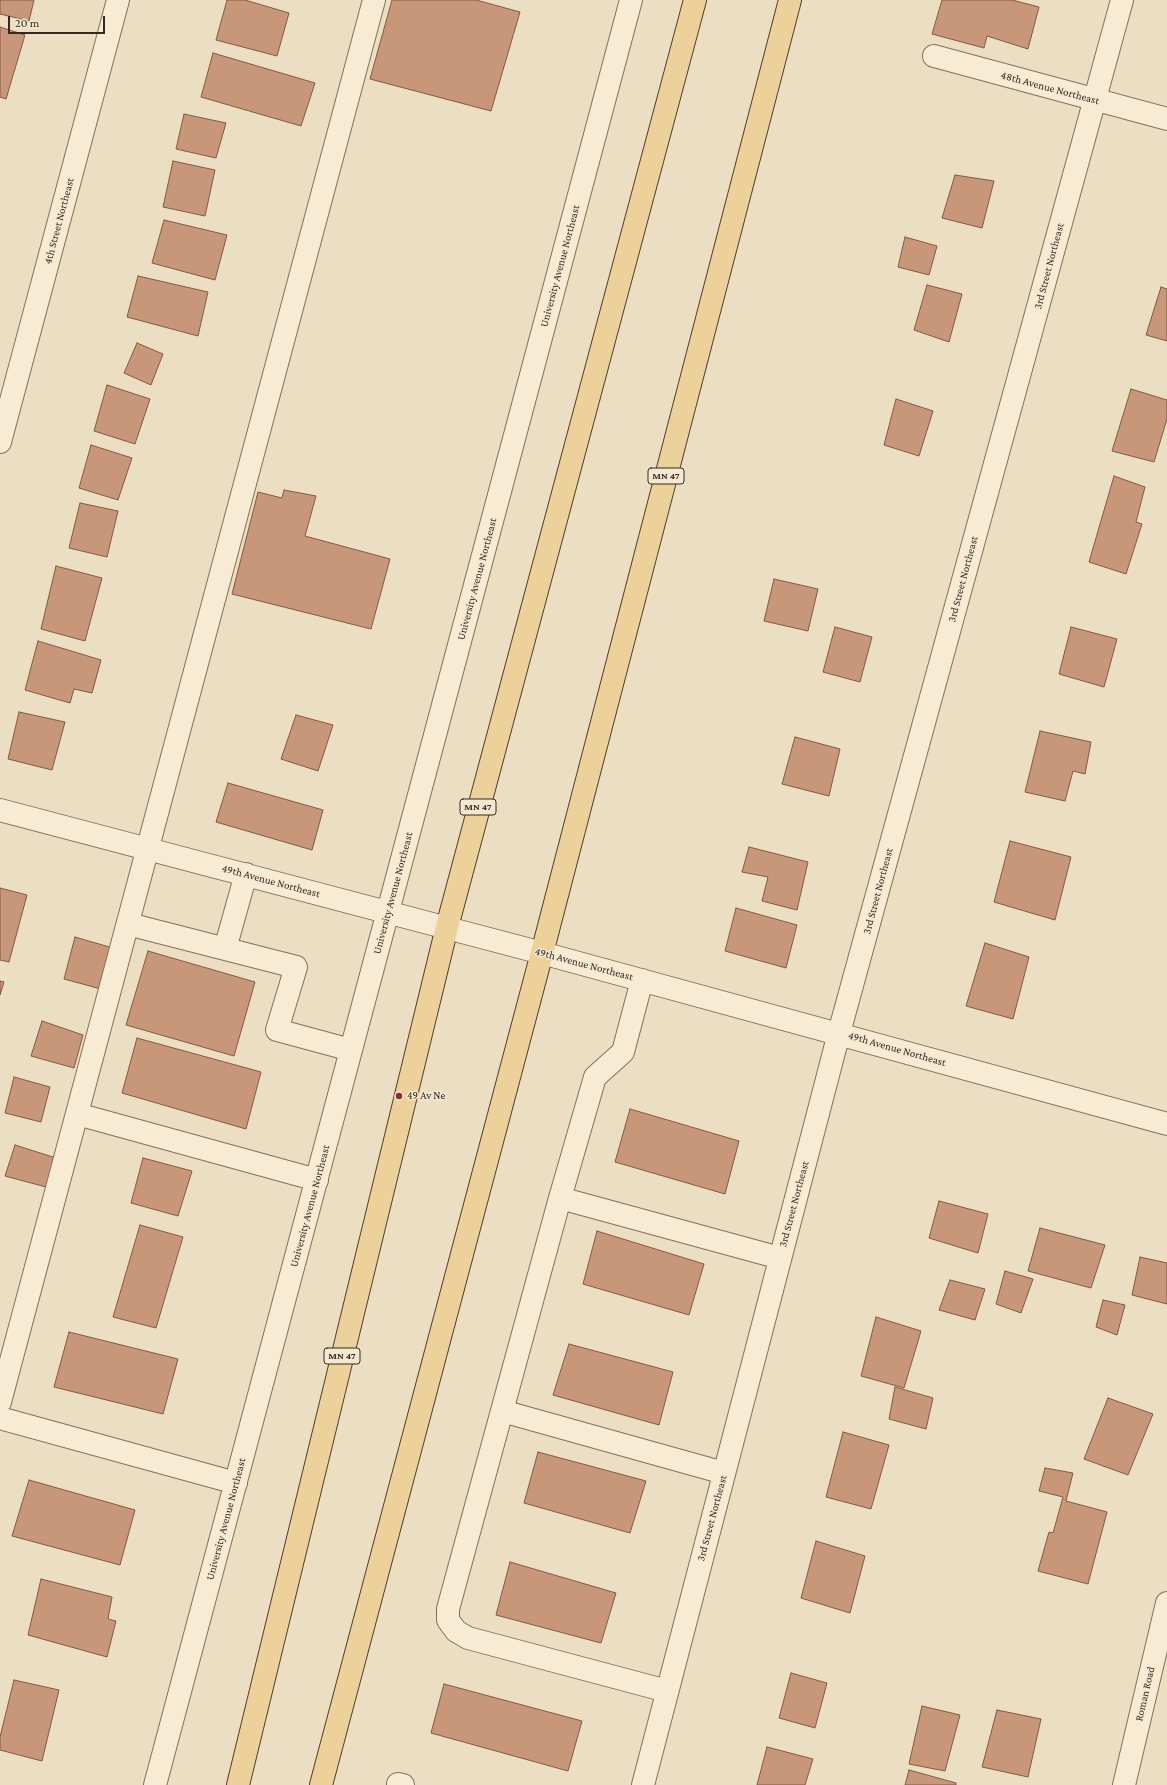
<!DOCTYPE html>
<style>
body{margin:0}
#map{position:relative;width:1167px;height:1785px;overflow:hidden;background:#ebdec2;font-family:"Crimson Pro",serif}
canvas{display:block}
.scale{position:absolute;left:8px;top:16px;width:97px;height:18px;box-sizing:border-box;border:2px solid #35281e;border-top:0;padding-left:5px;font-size:12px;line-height:14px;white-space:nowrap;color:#35281e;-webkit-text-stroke:3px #f3e8d1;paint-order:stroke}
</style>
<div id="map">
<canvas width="1167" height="1785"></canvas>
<div class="scale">20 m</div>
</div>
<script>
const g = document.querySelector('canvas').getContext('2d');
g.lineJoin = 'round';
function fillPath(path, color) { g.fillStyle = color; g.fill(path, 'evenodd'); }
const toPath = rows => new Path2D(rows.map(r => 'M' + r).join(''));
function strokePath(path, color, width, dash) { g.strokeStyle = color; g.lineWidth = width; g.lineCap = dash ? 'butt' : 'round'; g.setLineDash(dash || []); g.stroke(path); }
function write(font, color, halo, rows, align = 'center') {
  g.font = font + ' "Crimson Pro",serif'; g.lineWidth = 3; g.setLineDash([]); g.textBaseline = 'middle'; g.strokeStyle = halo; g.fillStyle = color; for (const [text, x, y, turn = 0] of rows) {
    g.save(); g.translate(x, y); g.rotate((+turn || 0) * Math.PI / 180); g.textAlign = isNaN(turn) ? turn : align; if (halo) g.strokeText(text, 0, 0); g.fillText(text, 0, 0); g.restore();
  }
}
const building = toPath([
 [0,0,34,0,29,21,0,14,0,0],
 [227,0,245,0,289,13,277,56,216,40,227,0],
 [392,0,476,0,520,12,491,111,370,79,392,0],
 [942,0,1012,0,1039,7,1028,49,987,36,984,48,932,34,942,0],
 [0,27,25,35,6,99,0,97,0,27],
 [213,53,315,83,301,126,201,97,213,53],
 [184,114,226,123,216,158,176,149,184,114],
 [173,161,215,170,205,216,163,207,173,161],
 [955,175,994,181,982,228,942,218,955,175],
 [164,220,227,235,215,280,152,263,164,220],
 [905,237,937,246,929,275,898,267,905,237],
 [138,276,208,292,198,336,127,317,138,276],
 [927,285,962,294,949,342,914,330,927,285],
 [1161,287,1167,289,1167,341,1146,335,1161,287],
 [137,343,163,354,151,385,124,373,137,343],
 [107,385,150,399,135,444,94,431,107,385],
 [1131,389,1167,400,1167,419,1154,462,1112,451,1131,389],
 [896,399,933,411,919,456,884,445,896,399],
 [91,445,132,458,118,500,79,488,91,445],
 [1114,476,1145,487,1136,522,1142,524,1126,574,1089,562,1114,476],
 [284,490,316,496,305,536,390,559,371,629,232,594,258,492,282,498,284,490],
 [80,503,118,511,107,557,69,548,80,503],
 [56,566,102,578,85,641,41,629,56,566],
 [774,579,818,589,808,631,764,621,774,579],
 [835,627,872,637,860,682,823,672,835,627],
 [1071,627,1117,639,1104,687,1059,674,1071,627],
 [38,641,101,660,92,693,74,689,70,703,25,690,38,641],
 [19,712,65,722,52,770,8,759,19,712],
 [296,715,333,725,318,771,281,759,296,715],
 [1040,731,1091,742,1085,774,1073,771,1065,801,1025,792,1040,731],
 [795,737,840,749,829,796,782,784,795,737],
 [228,783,323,810,312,850,216,822,228,783],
 [1010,841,1071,857,1055,920,994,902,1010,841],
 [749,847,808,862,797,910,762,901,768,877,742,872,749,847],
 [0,888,27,895,9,962,0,960,0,888],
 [736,908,797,925,786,968,725,951,736,908],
 [75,937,113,948,101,989,64,979,75,937],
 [985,943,1029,957,1013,1019,966,1006,985,943],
 [148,951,255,982,234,1056,126,1025,148,951],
 [0,981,4,982,0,995,0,981],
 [42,1021,83,1035,74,1068,31,1056,42,1021],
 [137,1038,261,1072,246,1129,122,1093,137,1038],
 [14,1077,50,1087,41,1122,5,1113,14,1077],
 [630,1109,739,1141,725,1194,615,1162,630,1109],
 [15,1145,56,1158,46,1187,5,1176,15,1145],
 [143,1158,192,1171,178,1216,131,1203,143,1158],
 [939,1201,988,1214,978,1253,929,1238,939,1201],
 [140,1225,183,1237,156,1328,113,1317,140,1225],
 [1040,1228,1105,1245,1091,1288,1028,1271,1040,1228],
 [597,1231,704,1264,689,1315,583,1284,597,1231],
 [1140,1257,1167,1263,1167,1304,1132,1295,1140,1257],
 [1005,1271,1033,1279,1021,1313,996,1304,1005,1271],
 [950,1280,985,1289,975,1320,939,1310,950,1280],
 [1103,1300,1125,1305,1117,1335,1096,1327,1103,1300],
 [876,1317,921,1331,904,1388,861,1376,876,1317],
 [69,1332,178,1359,163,1414,54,1387,69,1332],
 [569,1344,673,1372,659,1425,553,1395,569,1344],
 [895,1387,933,1398,926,1429,889,1419,895,1387],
 [1108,1398,1153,1414,1128,1475,1084,1459,1108,1398],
 [843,1432,889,1445,871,1509,826,1497,843,1432],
 [538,1452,646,1481,630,1533,524,1503,538,1452],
 [1045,1468,1073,1473,1066,1501,1107,1512,1088,1584,1038,1571,1049,1532,1053,1533,1063,1497,1039,1491,1045,1468],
 [29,1480,135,1510,120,1565,12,1536,29,1480],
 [816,1541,865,1556,850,1613,801,1598,816,1541],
 [510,1562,616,1593,601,1643,496,1615,510,1562],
 [41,1579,112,1597,108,1619,116,1621,107,1657,28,1635,41,1579],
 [791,1673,827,1683,815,1728,779,1718,791,1673],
 [14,1680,59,1690,42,1761,0,1750,0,1737,14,1680],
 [444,1684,582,1721,568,1771,431,1733,444,1684],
 [922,1706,960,1715,945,1771,909,1764,922,1706],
 [997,1710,1041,1719,1028,1777,982,1767,997,1710],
 [767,1747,813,1759,805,1785,757,1785,767,1747],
 [909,1770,956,1783,956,1785,905,1785,909,1770]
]);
const minor = toPath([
 [934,56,1167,119],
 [0,442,118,0],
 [0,810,542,953,1167,1124],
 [128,924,296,967,277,1030,351,1050],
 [225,949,246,874],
 [642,980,623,1052,595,1077,560,1198,780,1258],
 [77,1114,317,1180],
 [560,1198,448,1609,448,1620,456,1631,468,1638,667,1691],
 [0,1402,374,0],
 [502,1411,724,1473],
 [0,1418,236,1483],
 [398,1784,403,1785],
 [155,1785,631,0],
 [643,1785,839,1033,1122,0],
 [1124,1785,1167,1603]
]);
const major = toPath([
 [238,1785,447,927,695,0],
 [321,1785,542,953,790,0]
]);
const markers = [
 [399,1096,4,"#902d31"]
];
const shields = [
 [666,476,36],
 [478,807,36],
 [342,1356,36]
];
const shieldNames = [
 ["MN 47",666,476],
 ["MN 47",478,807],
 ["MN 47",342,1356]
];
const streetNames = [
 ["48th Avenue Northeast",1050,88,15],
 ["4th Street Northeast",59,221,-75],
 ["University Avenue Northeast",560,266,-75],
 ["3rd Street Northeast",1049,266,-75],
 ["University Avenue Northeast",477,579,-75],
 ["3rd Street Northeast",963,579,-75],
 ["49th Avenue Northeast",271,881,15],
 ["3rd Street Northeast",878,891,-75],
 ["University Avenue Northeast",393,893,-75],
 ["49th Avenue Northeast",584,964,15],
 ["49th Avenue Northeast",897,1049,16],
 ["3rd Street Northeast",794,1204,-75],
 ["University Avenue Northeast",310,1206,-75],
 ["3rd Street Northeast",712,1518,-75],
 ["University Avenue Northeast",226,1519,-75],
 ["Roman Road",1145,1694,-77]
];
const poiNames = [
 ["49 Av Ne",407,1096]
];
fillPath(building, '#c8977a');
strokePath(building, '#825941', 1);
strokePath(minor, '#846f5a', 24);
strokePath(major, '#523e2e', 24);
strokePath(minor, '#f7ebd4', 22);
strokePath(major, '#edd19b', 22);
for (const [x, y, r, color] of markers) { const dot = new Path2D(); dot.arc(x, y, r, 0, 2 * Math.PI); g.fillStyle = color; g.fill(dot); strokePath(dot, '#f3e8d1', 1.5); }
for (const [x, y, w] of shields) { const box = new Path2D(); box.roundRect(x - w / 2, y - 8, w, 16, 3); g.fillStyle = '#f3e8d1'; g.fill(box); strokePath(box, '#35281e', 1); }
write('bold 10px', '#35281e', null, shieldNames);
write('11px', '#35281e', '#f3e8d1', streetNames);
write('11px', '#35281e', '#f3e8d1', poiNames, 'left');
</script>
